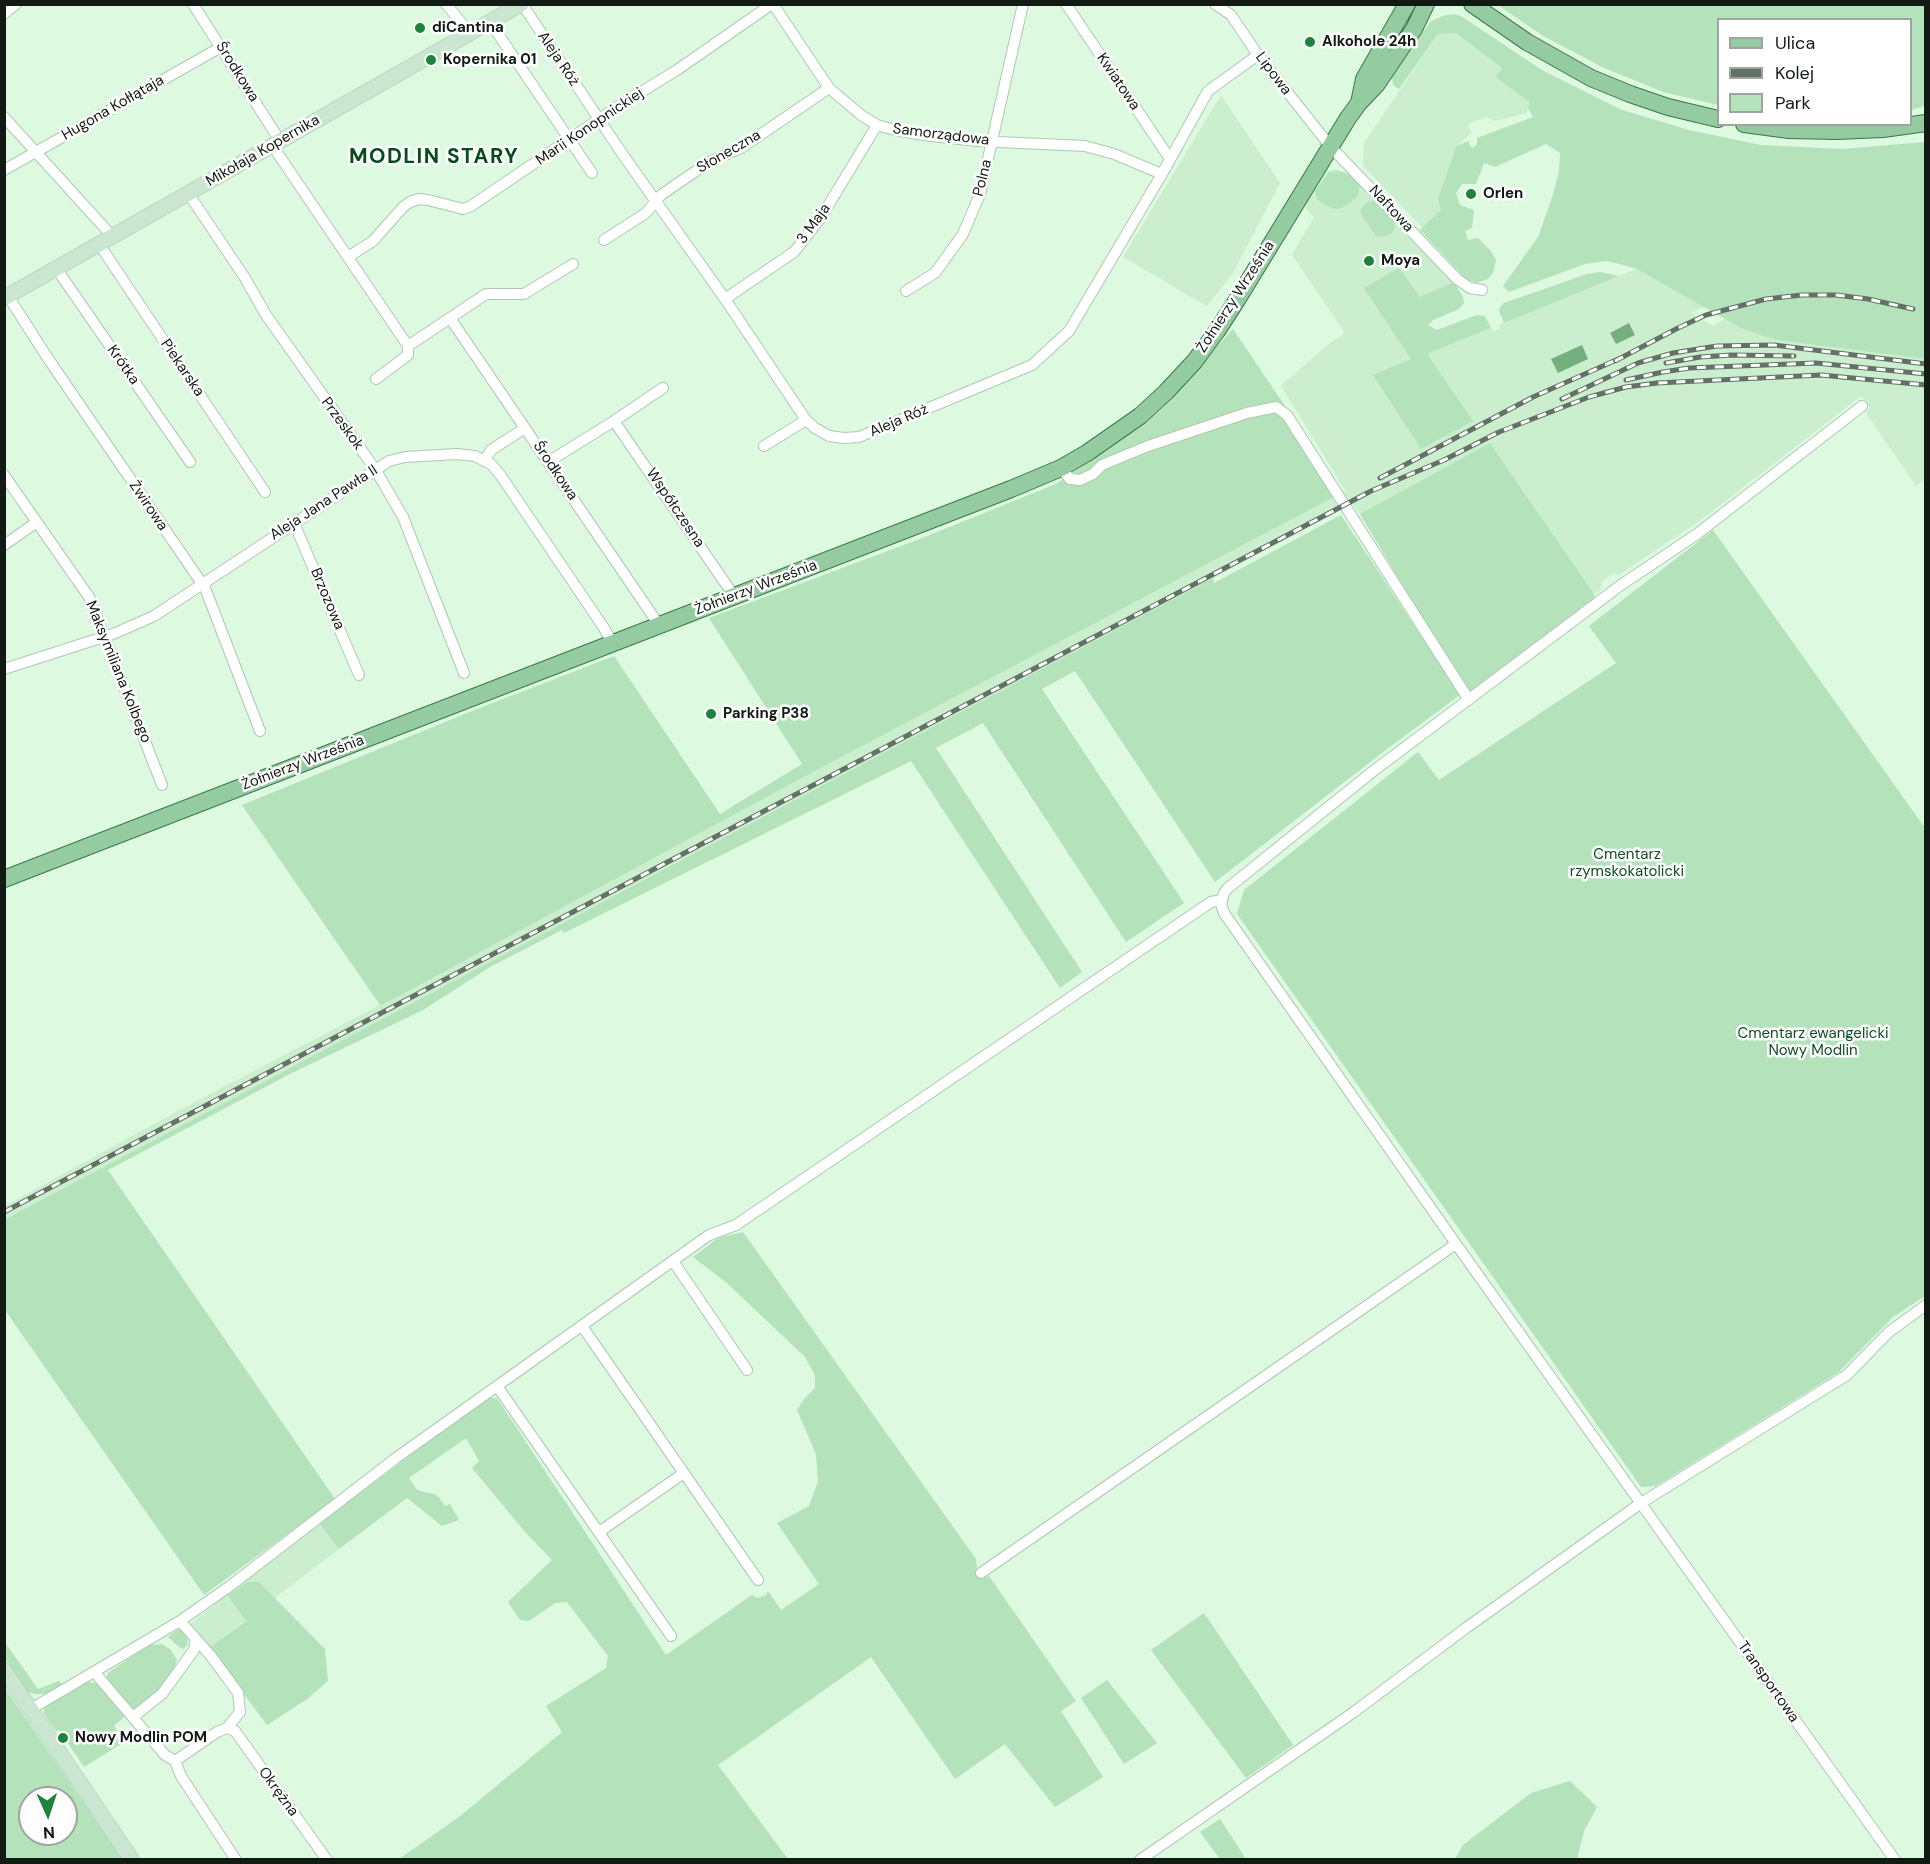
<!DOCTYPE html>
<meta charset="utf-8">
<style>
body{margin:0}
#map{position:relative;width:1930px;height:1864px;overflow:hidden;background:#ddf9e0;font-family:"DM Sans",sans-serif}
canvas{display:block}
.frame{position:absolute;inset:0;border:6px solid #111b13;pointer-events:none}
.legend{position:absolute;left:1717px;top:18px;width:195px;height:108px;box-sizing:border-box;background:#fff;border:2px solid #a0a4a1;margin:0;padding:8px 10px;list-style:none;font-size:18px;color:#111b13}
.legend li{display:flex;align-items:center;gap:12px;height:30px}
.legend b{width:30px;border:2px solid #a0a4a1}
.north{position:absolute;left:18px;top:1786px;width:60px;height:60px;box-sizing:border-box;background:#fff;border:2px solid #a0a4a1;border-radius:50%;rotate:177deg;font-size:16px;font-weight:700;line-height:24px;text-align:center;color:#111b13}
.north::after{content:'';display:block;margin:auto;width:21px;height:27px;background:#1b843a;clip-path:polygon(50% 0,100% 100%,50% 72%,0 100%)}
</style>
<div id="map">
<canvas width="1930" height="1864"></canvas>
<div class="frame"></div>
<ul class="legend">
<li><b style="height:8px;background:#95cba0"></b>Ulica</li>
<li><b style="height:8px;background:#627365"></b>Kolej</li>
<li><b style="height:16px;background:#b4e2ba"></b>Park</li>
</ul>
<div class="north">N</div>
</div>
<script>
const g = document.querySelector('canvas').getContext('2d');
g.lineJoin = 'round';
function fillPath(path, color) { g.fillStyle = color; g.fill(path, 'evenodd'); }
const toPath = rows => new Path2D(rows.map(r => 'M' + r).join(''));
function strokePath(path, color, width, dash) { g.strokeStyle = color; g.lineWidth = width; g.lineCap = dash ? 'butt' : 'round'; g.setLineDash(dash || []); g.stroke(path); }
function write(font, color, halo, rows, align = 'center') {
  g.font = font + ' "DM Sans",sans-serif'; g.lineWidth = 5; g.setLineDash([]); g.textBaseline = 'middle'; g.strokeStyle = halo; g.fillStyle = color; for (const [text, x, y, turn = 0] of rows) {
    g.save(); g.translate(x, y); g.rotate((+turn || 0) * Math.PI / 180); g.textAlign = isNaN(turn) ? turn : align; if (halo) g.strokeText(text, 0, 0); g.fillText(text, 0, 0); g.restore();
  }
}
const built = toPath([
 [1456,33,1502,68,1497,77,1531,103,1526,113,1495,121,1487,117,1468,124,1471,133,1456,146,1438,199,1442,210,1423,228,1363,166,1364,143,1438,34],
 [1221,95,1280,183,1233,273,1207,306,1123,257],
 [1335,169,1349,174,1454,282,1420,298,1412,359,1373,376,1491,328,1493,331,1500,329,1498,325,1636,269,1706,306,1691,313,1713,326,1726,318,1744,329,1776,340,1925,359,1925,479,1916,486,1866,413,1870,407,1861,396,1705,517,1619,575,1615,573,1602,581,1601,589,1595,594,1490,443,1360,514,1343,492,1345,490,1281,386,1326,346,1345,333,1292,255,1314,217,1304,207,1327,171],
 [1333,496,1341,510,5,1220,5,1206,174,1113,380,1005,390,1001,811,773],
 [319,1523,339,1549,209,1648,190,1624]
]);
const green = toPath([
 [1498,5,1925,5,1925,106,1911,110,1910,20,1718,20,1718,105,1663,92,1604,68,1543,36],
 [1453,14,1461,16,1542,70,1622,110,1689,130,1761,145,1842,149,1925,142,1925,359,1776,340,1743,329,1635,268,1607,261,1585,264,1509,292,1503,286,1538,237,1553,195,1559,170,1560,153,1546,144,1495,167,1484,163,1476,184,1462,184,1456,193,1460,205,1474,210,1472,228,1465,231,1468,240,1478,238,1490,250,1496,260,1493,273,1488,279,1476,283,1465,278,1420,230,1441,210,1438,199,1456,146,1469,141,1470,146,1473,148,1477,144,1477,138,1533,117,1528,108,1530,103,1496,77,1502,68,1456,33,1438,34,1399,89,1393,85,1392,77,1430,22,1442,16],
 [1339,171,1347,174,1354,179,1359,184,1359,189,1358,195,1355,199,1342,208,1334,209,1323,204,1317,199,1315,191,1329,172],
 [1374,201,1393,219,1395,228,1390,235,1377,237,1362,216,1360,211,1363,206,1368,202],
 [1399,268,1420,297,1454,282,1463,297,1464,303,1459,309,1433,320,1428,325,1437,330,1477,315,1485,316,1491,328,1427,354,1473,421,1421,449,1373,375,1411,359,1364,288],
 [1600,272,1619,276,1504,323,1499,311,1500,307,1504,303,1587,274],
 [1233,329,1343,492,811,773,390,1001,380,1005,242,805,467,713,614,656,720,814,802,764,709,618,917,540,1056,484,1148,420,1160,410],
 [1490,443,1593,592,1595,597,1471,694,1430,631,1360,514],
 [1341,515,1460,695,1391,746,1215,882,1075,671,1042,689,1184,903,1126,942,983,723,936,748,1082,972,1060,988,911,761,564,933,562,930,490,967,423,1010,290,1074,108,1170,335,1499,204,1595,5,1310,4,1220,1213,578,1214,583],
 [1713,530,1925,828,1925,1296,1893,1317,1839,1372,1656,1486,1641,1487,1237,914,1244,890,1418,752,1439,780,1616,663,1589,626],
 [743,1232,976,1559,977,1569,983,1578,989,1576,1076,1701,1061,1711,1103,1777,1055,1807,1005,1744,955,1779,871,1657,718,1765,788,1859,399,1859,459,1817,562,1732,546,1706,606,1668,608,1656,567,1602,555,1603,529,1621,520,1620,508,1602,552,1560,525,1532,472,1468,479,1461,466,1438,409,1478,417,1490,437,1495,445,1506,450,1504,459,1520,442,1526,407,1498,339,1549,319,1523,488,1398,497,1398,666,1655,752,1595,758,1598,766,1595,768,1591,781,1610,819,1584,777,1523,809,1506,818,1482,816,1454,797,1410,804,1399,815,1388,815,1375,805,1357,727,1283,693,1257,718,1238],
 [247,1582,259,1582,325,1649,328,1681,307,1699,267,1725,209,1648,246,1621,228,1596],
 [1204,1613,1293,1745,1246,1778,1151,1650],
 [177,1630,183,1630,187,1638,188,1644,184,1649,179,1647,168,1637],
 [4,1641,38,1689,59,1681,63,1686,44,1694,35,1694,27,1692,5,1659],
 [162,1644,171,1650,177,1660,174,1669,157,1692,135,1709,131,1709,106,1679,108,1673,148,1645],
 [1107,1680,1157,1743,1124,1764,1081,1698],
 [88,1682,99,1684,126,1715,114,1726,124,1742,84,1767,59,1730,56,1731,44,1714,44,1709,48,1704],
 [5,1688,122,1859,5,1859],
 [30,1798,66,1798,66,1834,30,1834],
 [1570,1781,1597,1807,1584,1831,1577,1859,1455,1859,1463,1845,1531,1793],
 [1220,1819,1246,1859,1220,1859,1200,1832]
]);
const water = toPath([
 [1629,323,1635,335,1616,344,1610,333],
 [1582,345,1588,359,1558,373,1551,359]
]);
const street = toPath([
 [193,4,280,141],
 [446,4,470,33],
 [522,4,621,152,725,299,806,420,815,428,829,436,844,438,859,437,1032,365,1069,331,1162,174,1208,91,1258,55],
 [773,4,829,88,861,115,877,125,895,130,923,135,977,141,1085,146,1114,154,1162,174],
 [1066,4,1170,159],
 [1215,4,1231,15,1258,55,1330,146,1457,279,1470,288,1482,290],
 [4,14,16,4],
 [490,22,592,173],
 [4,117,112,236],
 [272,145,408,346,408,355,376,379],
 [4,170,221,47],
 [188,193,245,278,266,315,375,469,403,517,464,673],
 [604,240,646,213,661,195,709,162,741,148,829,88],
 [99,244,265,492],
 [348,257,373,241,403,207,410,202,419,199,428,200,463,209,471,206,620,105,677,70,772,4],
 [56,268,190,462],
 [906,291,935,273,963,234,980,194,1023,4],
 [8,296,47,357,205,588,260,731],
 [725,299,794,252,820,219,877,125],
 [450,318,659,625],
 [408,346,486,294,524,294,573,264],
 [1862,406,1697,534,1621,585,1372,772,1228,888,1224,893,1221,904,1224,913,1456,1244,1895,1860],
 [614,421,734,596],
 [764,446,806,420],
 [484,461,491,450,525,428],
 [548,462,614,421,663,388],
 [1061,468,1070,479,1080,480,1093,474,1102,465,1148,446,1247,413,1276,407,1287,415,1469,700],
 [4,475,89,597,162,785],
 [294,523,359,675],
 [4,545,37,522],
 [4,669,113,634,154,616,389,461,405,457,457,454,475,456,491,464,501,476,604,628,613,644],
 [673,1261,747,1370],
 [582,1326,758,1580],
 [497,1386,671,1636],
 [599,1532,684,1473],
 [981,1573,1456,1244],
 [180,1621,211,1656,238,1693,240,1712,227,1728],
 [95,1673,165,1755,175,1761,181,1776,236,1860],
 [31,1709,180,1621,230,1586,396,1458,709,1235,736,1225,1211,902,1222,900],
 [133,1717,162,1694,194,1650,196,1639],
 [175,1761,217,1732,227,1728,235,1731,327,1860],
 [1140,1860,1354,1712,1466,1628,1641,1503,1847,1375,1889,1332,1926,1305]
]);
const secondary = toPath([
 [4,298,521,4],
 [4,1670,132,1860]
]);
const primary = toPath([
 [1472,4,1527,42,1591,78,1630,94,1668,107,1718,119],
 [1359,103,1364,79,1407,4],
 [1744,124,1789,130,1836,131,1883,129,1926,123],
 [4,879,1011,489,1061,468,1087,453,1140,416,1166,392,1194,362,1217,331,1237,300,1348,118,1359,103,1377,84,1414,29,1426,4]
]);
const rail = toPath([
 [1615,361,1678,328,1706,315,1766,299,1802,295,1836,295,1868,299,1913,309],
 [1666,363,1700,357,1732,355,1794,356],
 [1626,380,1663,372,1689,368,1816,363,1926,374],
 [1562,399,1638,363,1673,353,1717,346,1774,345,1926,364],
 [1380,478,1533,397,1623,357],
 [4,1212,1371,491,1444,460,1499,432,1589,397,1626,387,1657,383,1821,375,1926,385]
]);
const markers = [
 [420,28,6,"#1b843a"],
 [1310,42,6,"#1b843a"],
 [431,60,6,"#1b843a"],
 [1471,194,6,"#1b843a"],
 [1369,261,6,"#1b843a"],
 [711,714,6,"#1b843a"],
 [63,1738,6,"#1b843a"]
];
const poiNames = [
 ["diCantina",432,28],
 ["Alkohole 24h",1322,42],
 ["Kopernika 01",443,60],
 ["Orlen",1483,194],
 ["Moya",1381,261],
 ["Parking P38",723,714],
 ["Nowy Modlin POM",75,1738]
];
const streetNames = [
 ["Aleja Róż",558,59,56],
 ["Środkowa",237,72,58],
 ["Lipowa",1273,74,53],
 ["Kwiatowa",1118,82,56],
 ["Hugona Kołłątaja",113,108,-30],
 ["Marii Konopnickiej",590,127,-34],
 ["Samorządowa",941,135,7],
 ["Mikołaja Kopernika",263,151,-30],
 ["Słoneczna",729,152,-30],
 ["Polna",983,178,-76],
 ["Naftowa",1391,209,47],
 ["3 Maja",814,224,-54],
 ["Żołnierzy Września",1236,297,-57],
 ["Krótka",123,365,55],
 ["Piekarska",182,368,56],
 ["Aleja Róż",899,421,-23],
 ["Przeskok",342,424,54],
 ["Środkowa",555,471,56],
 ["Aleja Jana Pawła II",324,503,-33],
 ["Żwirowa",148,506,56],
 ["Współczesna",675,508,56],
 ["Żołnierzy Września",756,588,-21],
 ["Brzozowa",327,599,67],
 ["Maksymiliana Kolbego",118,672,68],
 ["Żołnierzy Września",303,763,-21],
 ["Transportowa",1768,1682,55],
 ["Okrężna",278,1792,54]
];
const parkNames = [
 ["Cmentarz",1627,855],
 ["rzymskokatolicki",1627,872],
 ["Cmentarz ewangelicki",1813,1034],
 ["Nowy Modlin",1813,1051]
];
const districtNames = [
 ["MODLIN STARY",434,157]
];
fillPath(built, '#cbeecf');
fillPath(green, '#b4e2ba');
fillPath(water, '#74af7d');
strokePath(street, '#aec9b1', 12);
strokePath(secondary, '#aec9b1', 16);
strokePath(primary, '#397746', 18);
strokePath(street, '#fff', 10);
strokePath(secondary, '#cae5d0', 15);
strokePath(primary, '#95cba0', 16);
strokePath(rail, '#627365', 5);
strokePath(rail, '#fff', 3, [9]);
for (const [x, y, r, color] of markers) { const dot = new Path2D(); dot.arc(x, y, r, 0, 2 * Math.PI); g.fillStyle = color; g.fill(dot); strokePath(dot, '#fff', 2); }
write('bold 15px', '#111b13', '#fff', poiNames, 'left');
write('15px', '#111b13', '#fff', streetNames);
write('15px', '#0d4f20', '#fff', parkNames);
g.letterSpacing = '1.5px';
write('bold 21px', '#074c1d', '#fff', districtNames);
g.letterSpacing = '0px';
</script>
